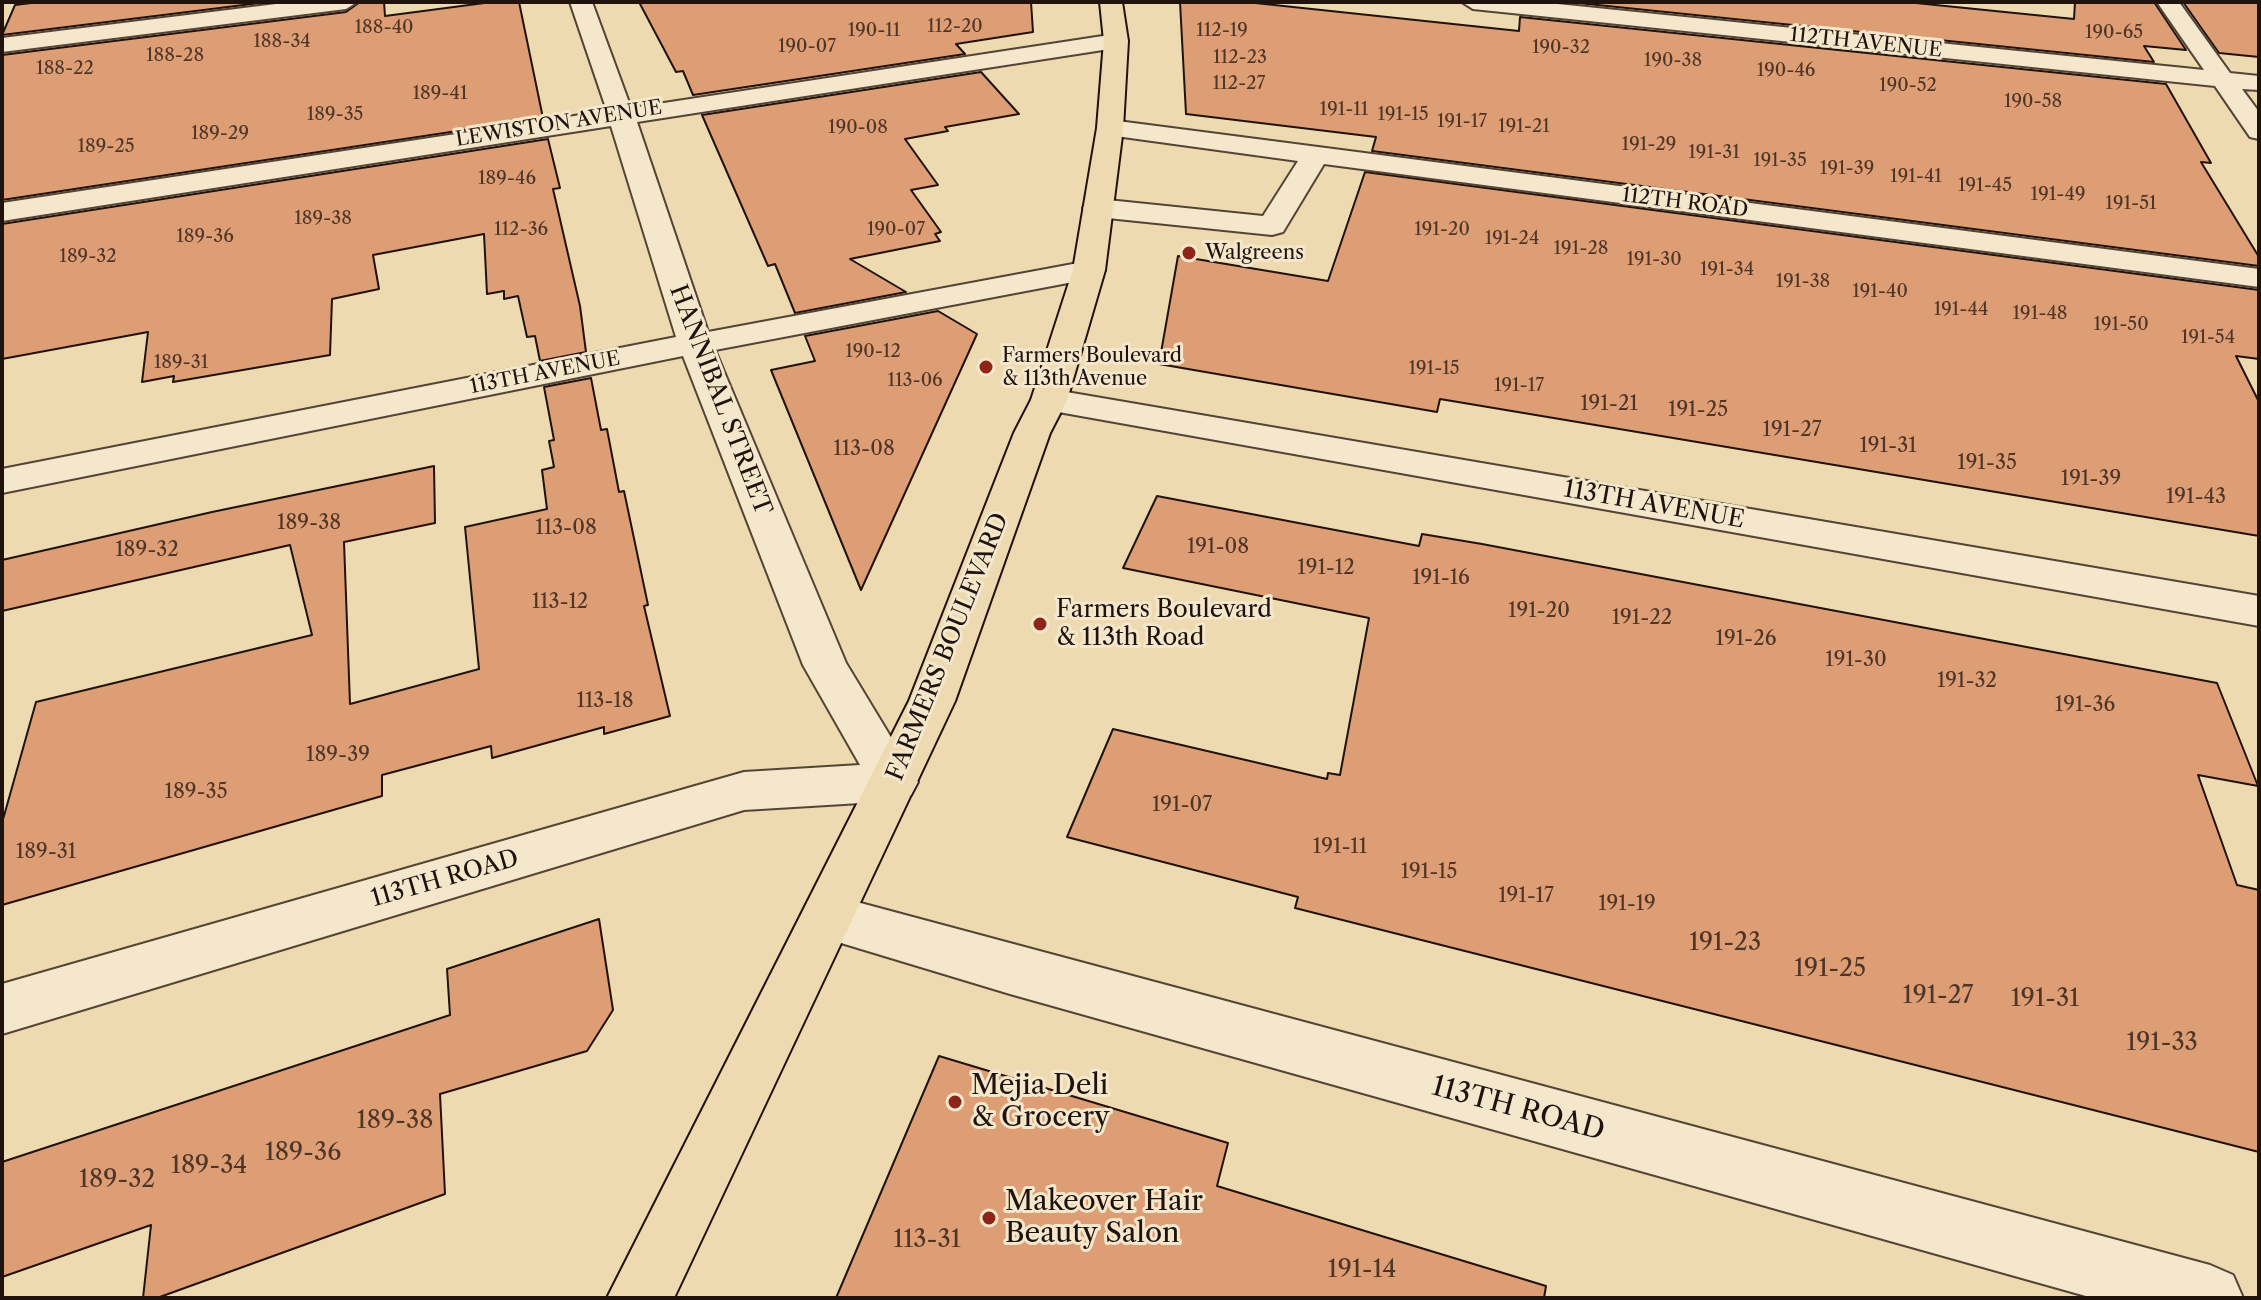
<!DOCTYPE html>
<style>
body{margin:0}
#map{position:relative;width:2261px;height:1300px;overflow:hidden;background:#eedab0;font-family:"Libre Caslon Text",serif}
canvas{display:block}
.frame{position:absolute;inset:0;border:4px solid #20120c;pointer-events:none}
</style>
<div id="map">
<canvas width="2261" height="1300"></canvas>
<div class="frame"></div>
</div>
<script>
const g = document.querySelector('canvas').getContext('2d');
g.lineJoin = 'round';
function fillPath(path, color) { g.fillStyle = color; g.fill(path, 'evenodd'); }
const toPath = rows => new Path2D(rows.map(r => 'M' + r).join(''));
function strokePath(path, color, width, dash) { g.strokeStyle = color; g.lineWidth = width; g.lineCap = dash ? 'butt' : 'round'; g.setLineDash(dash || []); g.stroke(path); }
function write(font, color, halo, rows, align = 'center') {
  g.font = font + ' "Libre Caslon Text",serif'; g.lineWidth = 6; g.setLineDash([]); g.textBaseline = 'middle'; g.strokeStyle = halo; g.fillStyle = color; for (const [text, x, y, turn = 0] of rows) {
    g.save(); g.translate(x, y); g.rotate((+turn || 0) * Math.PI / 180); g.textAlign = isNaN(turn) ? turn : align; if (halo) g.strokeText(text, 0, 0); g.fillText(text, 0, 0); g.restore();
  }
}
const building = toPath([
 [39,2,268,2,2,35,15,5,39,2],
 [360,2,384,2,385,16,492,2,519,2,543,118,2,200,2,55,346,12,360,2],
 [639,2,1031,2,1033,32,956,44,965,54,693,95,683,71,676,72,639,2],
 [1180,2,1246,2,1519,31,1520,17,2166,84,2211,163,2201,162,2259,257,2259,266,1372,151,1376,137,1186,114,1180,2],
 [1568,2,1906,2,2074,19,2075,2,2154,2,2186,50,2144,46,2154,62,1568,2],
 [2183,2,2259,2,2259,57,2219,53,2183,2],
 [981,72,1019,114,945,127,948,131,905,139,938,185,911,190,941,232,935,234,940,241,850,259,906,292,795,313,775,264,768,266,702,115,981,72],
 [548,139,560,188,553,189,580,306,586,352,540,361,535,336,527,337,518,296,504,299,504,291,487,294,484,234,373,255,379,289,332,299,330,355,173,382,174,376,142,382,148,332,2,359,2,224,548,139],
 [1365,172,2259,290,2259,359,2236,356,2259,402,2259,536,1440,399,1437,412,1159,364,1178,256,1328,281,1365,172],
 [938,311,977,334,861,590,771,370,815,361,805,336,938,311],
 [591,378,601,430,607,429,619,492,624,491,648,605,644,606,670,716,604,734,604,727,492,758,491,746,382,775,382,796,2,905,2,823,36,702,312,635,290,545,2,611,2,560,212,512,434,466,435,523,344,542,350,704,479,669,465,527,547,509,542,470,554,467,549,441,554,440,544,387,591,378],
 [1157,496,1419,546,1422,534,1482,544,2217,683,2258,786,2198,775,2237,885,2259,890,2259,1152,1295,908,1298,897,1067,837,1113,729,1327,779,1328,773,1340,775,1369,618,1123,568,1157,496],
 [599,919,613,1010,587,1051,440,1094,445,1194,157,1298,143,1298,151,1225,2,1277,2,1162,450,1015,447,969,599,919],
 [939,1056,1228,1143,1217,1186,1546,1286,1544,1298,836,1298,939,1056]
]);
const minor = toPath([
 [292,2,357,2,346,9,2,52,2,38,292,2],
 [570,2,592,2,631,108,1116,34,1124,36,1128,41,1124,46,1116,48,637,122,708,332,1089,261,1100,263,1105,270,1100,277,1089,279,715,350,846,663,918,782,911,795,894,801,744,810,2,1034,2,984,744,772,860,765,803,665,683,356,2,493,2,469,676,337,611,126,2,221,2,203,607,111,570,2],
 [1462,2,1538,2,2204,70,2157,2,2179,2,2230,73,2259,76,2259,90,2242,89,2259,112,2259,139,2250,137,2215,86,1473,9,1462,2],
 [1110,120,2259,269,2259,287,1324,164,1283,232,1272,235,1098,217,1088,214,1083,208,1088,202,1098,199,1263,216,1298,161,1101,134,1097,128,1101,122,1110,120],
 [1049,389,2259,596,2259,626,1036,408,1031,400,1036,392,1049,389],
 [827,894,2210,1265,2233,1275,2243,1298,2093,1298,1010,994,808,933,801,917,808,901,827,894]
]);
const major = toPath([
 [1100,2,1122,2,1128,41,1123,128,1105,270,1067,400,1050,433,955,701,674,1298,607,1298,909,701,1014,433,1031,400,1073,270,1097,128,1104,41,1100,2]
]);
const markers = [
 [1189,253,8,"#8f2418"],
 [986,367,8,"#8f2418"],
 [1040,624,8,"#8f2418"],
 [955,1102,8,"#8f2418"],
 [989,1218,8,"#8f2418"]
];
const farNumbernames = [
 ["112-20",955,27],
 ["188-40",384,28],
 ["190-11",874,31],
 ["112-19",1222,31],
 ["190-65",2114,33],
 ["188-34",282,42],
 ["190-07",807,47],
 ["190-32",1561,48],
 ["188-28",175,56],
 ["112-23",1240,58],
 ["190-38",1673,61],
 ["188-22",65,69],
 ["190-46",1786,71],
 ["112-27",1239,84],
 ["190-52",1908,86],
 ["189-41",440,94],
 ["190-58",2033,102],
 ["191-11",1344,110],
 ["189-35",335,115],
 ["191-15",1403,115],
 ["191-17",1462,122],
 ["191-21",1524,127],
 ["190-08",858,128],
 ["189-29",220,134],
 ["191-29",1649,145],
 ["189-25",106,147],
 ["191-31",1714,153],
 ["191-35",1780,161],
 ["191-39",1847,169],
 ["191-41",1916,177],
 ["189-46",507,179],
 ["191-45",1985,186],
 ["191-49",2058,195],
 ["191-51",2131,204],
 ["189-38",323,219],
 ["112-36",521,230],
 ["190-07",896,230],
 ["191-20",1442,230],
 ["189-36",205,237],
 ["191-24",1512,239],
 ["191-28",1581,249],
 ["189-32",88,257],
 ["191-30",1654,260],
 ["191-34",1727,270],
 ["191-38",1803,282],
 ["191-40",1880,292],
 ["191-44",1961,310],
 ["191-48",2040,314],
 ["191-50",2121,325],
 ["191-54",2208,338],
 ["190-12",873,352],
 ["189-31",181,363],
 ["191-15",1434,369],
 ["113-06",915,381],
 ["191-17",1519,386]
];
const farStreetnames = [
 ["112TH AVENUE",1866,43,6],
 ["LEWISTON AVENUE",559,124,-9],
 ["112TH ROAD",1685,203,7],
 ["113TH AVENUE",545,373,-11]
];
const farPoinames = [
 ["Walgreens",1205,253],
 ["Farmers Boulevard",1002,356],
 ["& 113th Avenue",1002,379]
];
const numberNames = [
 ["191-21",1609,404],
 ["191-25",1698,410],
 ["191-27",1792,430],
 ["191-31",1888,446],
 ["113-08",864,449],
 ["191-35",1987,463],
 ["191-39",2091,479],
 ["191-43",2196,497],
 ["189-38",309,523],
 ["113-08",566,528],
 ["191-08",1218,547],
 ["189-32",147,550],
 ["191-12",1326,568],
 ["191-16",1441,578],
 ["113-12",560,602],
 ["191-20",1539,611],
 ["191-22",1642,618],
 ["191-26",1746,639],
 ["191-30",1856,660],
 ["191-32",1967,681],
 ["113-18",605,701],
 ["191-36",2085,705],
 ["189-39",338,755],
 ["189-35",196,792],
 ["191-07",1182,805],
 ["191-11",1340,847],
 ["189-31",46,852],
 ["191-15",1429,872],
 ["191-17",1526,896],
 ["191-19",1627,904]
];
const streetNames = [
 ["HANNIBAL STREET",720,400,69],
 ["113TH AVENUE",1654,505,10],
 ["FARMERS BOULEVARD",948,647,-68],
 ["113TH ROAD",445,879,-16]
];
const poiNames = [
 ["Farmers Boulevard",1056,610],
 ["& 113th Road",1056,638]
];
const nearNumbernames = [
 ["191-23",1725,943],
 ["191-25",1830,969],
 ["191-27",1938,996],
 ["191-31",2045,999],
 ["191-33",2162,1043],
 ["189-38",395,1121],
 ["189-36",303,1153],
 ["189-34",209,1166],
 ["189-32",117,1180],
 ["113-31",927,1240],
 ["191-14",1362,1270]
];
const nearPoinames = [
 ["Mejia Deli",971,1086],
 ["& Grocery",971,1118],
 ["Makeover Hair",1005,1202],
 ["Beauty Salon",1005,1234]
];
const nearStreetnames = [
 ["113TH ROAD",1518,1109,15]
];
fillPath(building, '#dd9d75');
strokePath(building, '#20120c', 2);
strokePath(minor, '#544435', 4);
strokePath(major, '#20120c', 4);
fillPath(minor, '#f4e7cc');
fillPath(major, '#eedab0');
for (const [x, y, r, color] of markers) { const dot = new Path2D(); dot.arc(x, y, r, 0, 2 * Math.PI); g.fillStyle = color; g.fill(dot); strokePath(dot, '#f4e7cc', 3); }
write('18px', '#4f3526', null, farNumbernames);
write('20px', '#20120c', '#f4e7cc', farStreetnames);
write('20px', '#20120c', '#f4e7cc', farPoinames, 'left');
write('20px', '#4f3526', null, numberNames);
write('24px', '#20120c', '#f4e7cc', streetNames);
write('24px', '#20120c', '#f4e7cc', poiNames, 'left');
write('24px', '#4f3526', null, nearNumbernames);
write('28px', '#20120c', '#f4e7cc', nearPoinames, 'left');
write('28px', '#20120c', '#f4e7cc', nearStreetnames);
</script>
